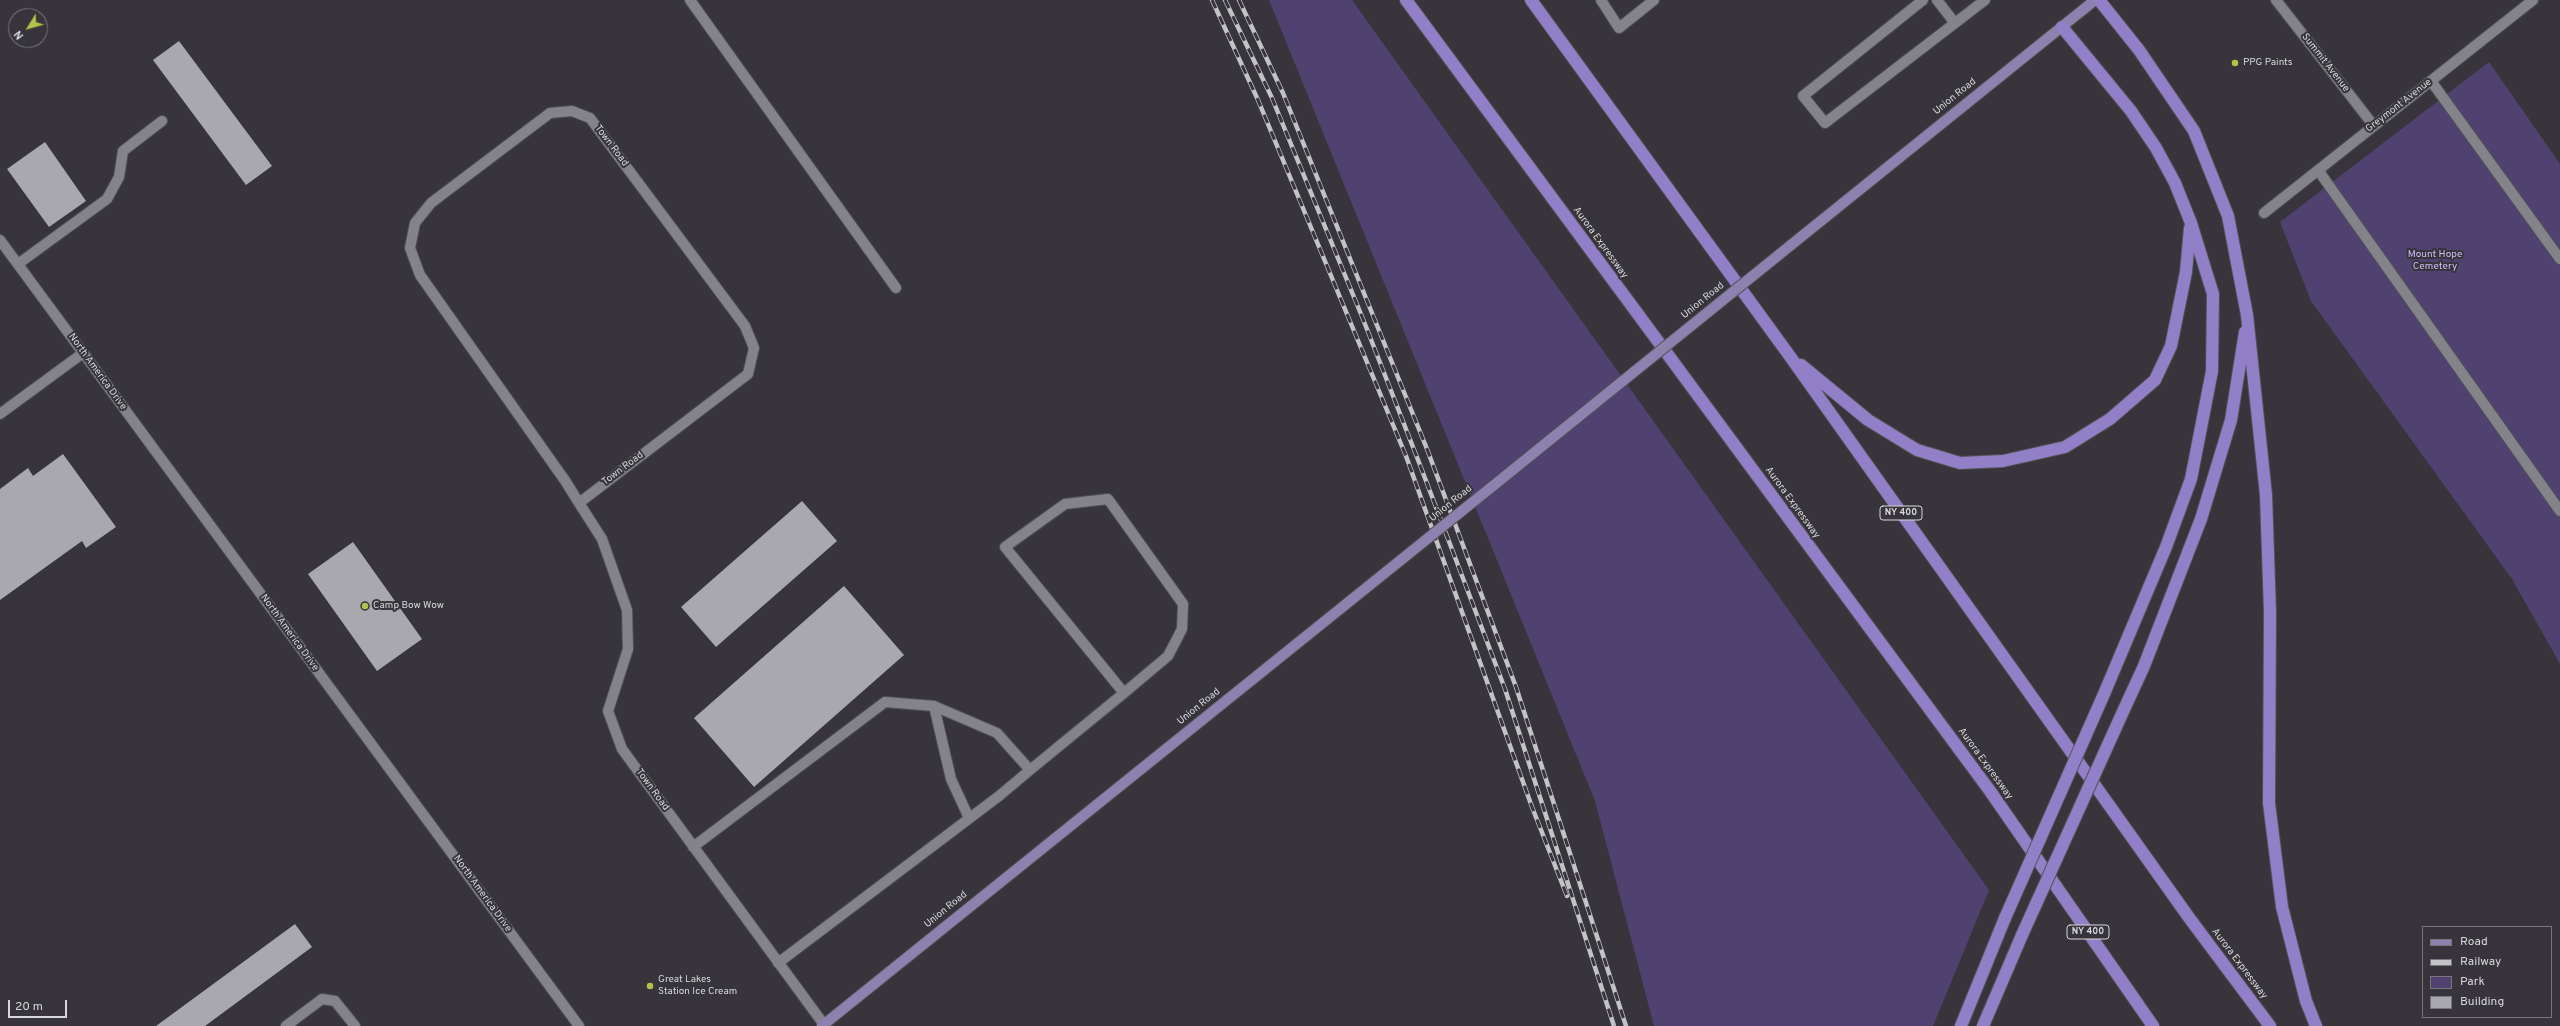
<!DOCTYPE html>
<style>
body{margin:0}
#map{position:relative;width:2560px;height:1026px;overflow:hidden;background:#37353b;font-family:Overpass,sans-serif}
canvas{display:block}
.legend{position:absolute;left:2422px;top:926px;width:130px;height:92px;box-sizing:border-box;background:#37353b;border:1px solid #77767b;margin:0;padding:5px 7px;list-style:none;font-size:12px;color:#d8d7db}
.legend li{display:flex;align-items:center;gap:8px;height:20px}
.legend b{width:20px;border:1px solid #77767b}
.north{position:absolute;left:8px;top:8px;width:40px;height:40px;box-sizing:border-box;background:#37353b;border:1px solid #77767b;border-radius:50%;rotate:233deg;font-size:11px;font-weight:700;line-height:16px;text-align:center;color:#d8d7db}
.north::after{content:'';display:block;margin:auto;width:14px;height:18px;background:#b5c249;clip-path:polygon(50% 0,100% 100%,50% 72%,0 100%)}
.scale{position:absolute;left:8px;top:1000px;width:59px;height:18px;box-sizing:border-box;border:2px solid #d8d7db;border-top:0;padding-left:5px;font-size:12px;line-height:14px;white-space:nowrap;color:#d8d7db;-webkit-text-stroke:3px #37353b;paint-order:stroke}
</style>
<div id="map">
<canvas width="2560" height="1026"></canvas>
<ul class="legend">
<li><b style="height:5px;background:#8c81af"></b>Road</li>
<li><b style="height:5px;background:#c3c2c6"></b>Railway</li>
<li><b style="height:11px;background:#4f4271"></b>Park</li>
<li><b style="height:11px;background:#a9a8af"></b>Building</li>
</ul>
<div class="north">N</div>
<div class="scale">20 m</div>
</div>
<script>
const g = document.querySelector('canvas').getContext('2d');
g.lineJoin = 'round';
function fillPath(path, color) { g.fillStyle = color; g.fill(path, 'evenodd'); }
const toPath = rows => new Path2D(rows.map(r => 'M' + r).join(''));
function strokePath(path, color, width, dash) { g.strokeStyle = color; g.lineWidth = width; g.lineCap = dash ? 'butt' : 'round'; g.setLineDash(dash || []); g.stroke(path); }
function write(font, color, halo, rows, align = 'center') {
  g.font = font + ' Overpass,sans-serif'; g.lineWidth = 4; g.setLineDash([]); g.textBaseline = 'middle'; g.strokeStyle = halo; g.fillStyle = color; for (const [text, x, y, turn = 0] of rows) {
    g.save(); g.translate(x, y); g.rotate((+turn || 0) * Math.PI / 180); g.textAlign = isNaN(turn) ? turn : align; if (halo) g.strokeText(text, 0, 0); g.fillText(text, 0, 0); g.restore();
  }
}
const green = toPath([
 [1269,0,1352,0,1989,890,1933,1026,1654,1026,1595,801],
 [2489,62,2560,164,2560,664,2512,579,2311,301,2280,222]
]);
const building = toPath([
 [179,41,272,166,246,185,153,60],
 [45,142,86,201,49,227,7,169],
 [63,454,116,527,86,548,82,541,0,600,0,489,28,468,33,476],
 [802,501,837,541,716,647,681,607],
 [353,542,422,639,377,671,308,574],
 [844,586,904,655,754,787,694,718],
 [295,924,312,947,205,1026,156,1026]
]);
const minor = toPath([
 [690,0,896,288],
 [1601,0,1619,28,1654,0],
 [1923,0,1803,96,1825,123,1985,0],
 [1937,0,1954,22],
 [2276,0,2374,126],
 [2431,81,2560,259],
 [2318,170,2560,511],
 [2264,213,2533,0],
 [0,240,579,1026],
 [18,264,107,199,119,177,123,151,162,121],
 [0,414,83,353],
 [579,503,748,374,754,348,745,326,590,118,572,111,550,113,431,203,415,223,410,248,420,275,566,482,579,503,602,539,627,610,628,649,608,711,622,749,825,1026],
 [934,706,997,733,1030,770],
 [693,847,885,702,934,706,951,779,969,818],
 [778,963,999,796,1030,770,1124,693,1168,656,1182,629,1183,604,1108,499,1065,504,1005,547,1124,693],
 [286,1026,322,999,335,1001,355,1026]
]);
const major = toPath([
 [1791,245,2095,0],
 [1504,477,1624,380],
 [822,1026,1376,580]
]);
const highway = toPath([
 [1406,0,1990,791,2153,1026],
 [1531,0,1789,355,2190,919,2270,1026],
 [2099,0,2139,50,2194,131,2228,216,2247,315,2266,495,2270,612,2269,803,2282,907,2306,1001,2316,1026],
 [2062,27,2131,111,2156,148,2175,183,2191,223,2213,294,2212,371,2191,479,2166,547,2104,694],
 [1801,365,1868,420,1917,450,1960,463,2003,461,2065,447,2110,419,2155,380,2171,346,2186,272,2190,228],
 [2121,716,2144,666,2201,519,2231,420,2245,332],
 [1961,1026,2005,918],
 [1983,1026,2022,935]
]);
const rail = toPath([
 [1212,0,1258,100,1406,456,1532,807,1567,896],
 [1225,0,1272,98,1363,319,1420,465,1505,689,1614,1026],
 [1239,0,1283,93,1427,449,1516,687,1626,1026]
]);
const majorBridge = toPath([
 [1624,380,1791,245],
 [1376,580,1504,477]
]);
const highwayBridge = toPath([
 [2005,918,2104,694],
 [2022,935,2121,716]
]);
const markers = [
 [2235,63,4,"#b5c249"],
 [365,606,4,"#b5c249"],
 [650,986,4,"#b5c249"]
];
const shields = [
 [1901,513,42],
 [2088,932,42]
];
const shieldNames = [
 ["NY 400",1901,513],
 ["NY 400",2088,932]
];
const poiNames = [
 ["PPG Paints",2243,63],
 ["Camp Bow Wow",373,606],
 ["Great Lakes",658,980],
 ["Station Ice Cream",658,992]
];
const streetNames = [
 ["Summit Avenue",2325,63,52],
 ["Union Road",1955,97,-39],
 ["Greymont Avenue",2399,106,-38],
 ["Town Road",611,146,53],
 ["Aurora Expressway",1600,243,54],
 ["Union Road",1703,301,-39],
 ["North America Drive",97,372,54],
 ["Town Road",623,469,-37],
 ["Aurora Expressway",1792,503,54],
 ["Union Road",1451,504,-39],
 ["North America Drive",289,633,54],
 ["Union Road",1199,707,-39],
 ["Aurora Expressway",1985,764,54],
 ["Town Road",652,790,54],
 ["North America Drive",482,894,54],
 ["Union Road",946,910,-39],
 ["Aurora Expressway",2239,964,53]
];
const parkNames = [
 ["Mount Hope",2435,255],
 ["Cemetery",2435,267]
];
fillPath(green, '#4f4271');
fillPath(building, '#a9a8af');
strokePath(minor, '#525156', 12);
strokePath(major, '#525156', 12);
strokePath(highway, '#525156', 14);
strokePath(minor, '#84838a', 10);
strokePath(major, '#8c81af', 10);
strokePath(highway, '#917fc7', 12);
strokePath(rail, '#c3c2c6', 4.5);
strokePath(rail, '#37353b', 3, [9]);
strokePath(majorBridge, '#525156', 12, []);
strokePath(highwayBridge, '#525156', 14, []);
strokePath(majorBridge, '#8c81af', 10);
strokePath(highwayBridge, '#917fc7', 12);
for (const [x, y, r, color] of markers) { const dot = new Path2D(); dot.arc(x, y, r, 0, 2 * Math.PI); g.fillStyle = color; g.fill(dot); strokePath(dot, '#37353b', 1.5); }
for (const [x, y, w] of shields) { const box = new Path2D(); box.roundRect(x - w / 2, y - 7, w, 14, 3); g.fillStyle = '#37353b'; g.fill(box); strokePath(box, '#d8d7db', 1); }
write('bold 9px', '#d8d7db', null, shieldNames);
write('10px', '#d8d7db', '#37353b', poiNames, 'left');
write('10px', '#d8d7db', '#37353b', streetNames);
write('10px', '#cdbffc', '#37353b', parkNames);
</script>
